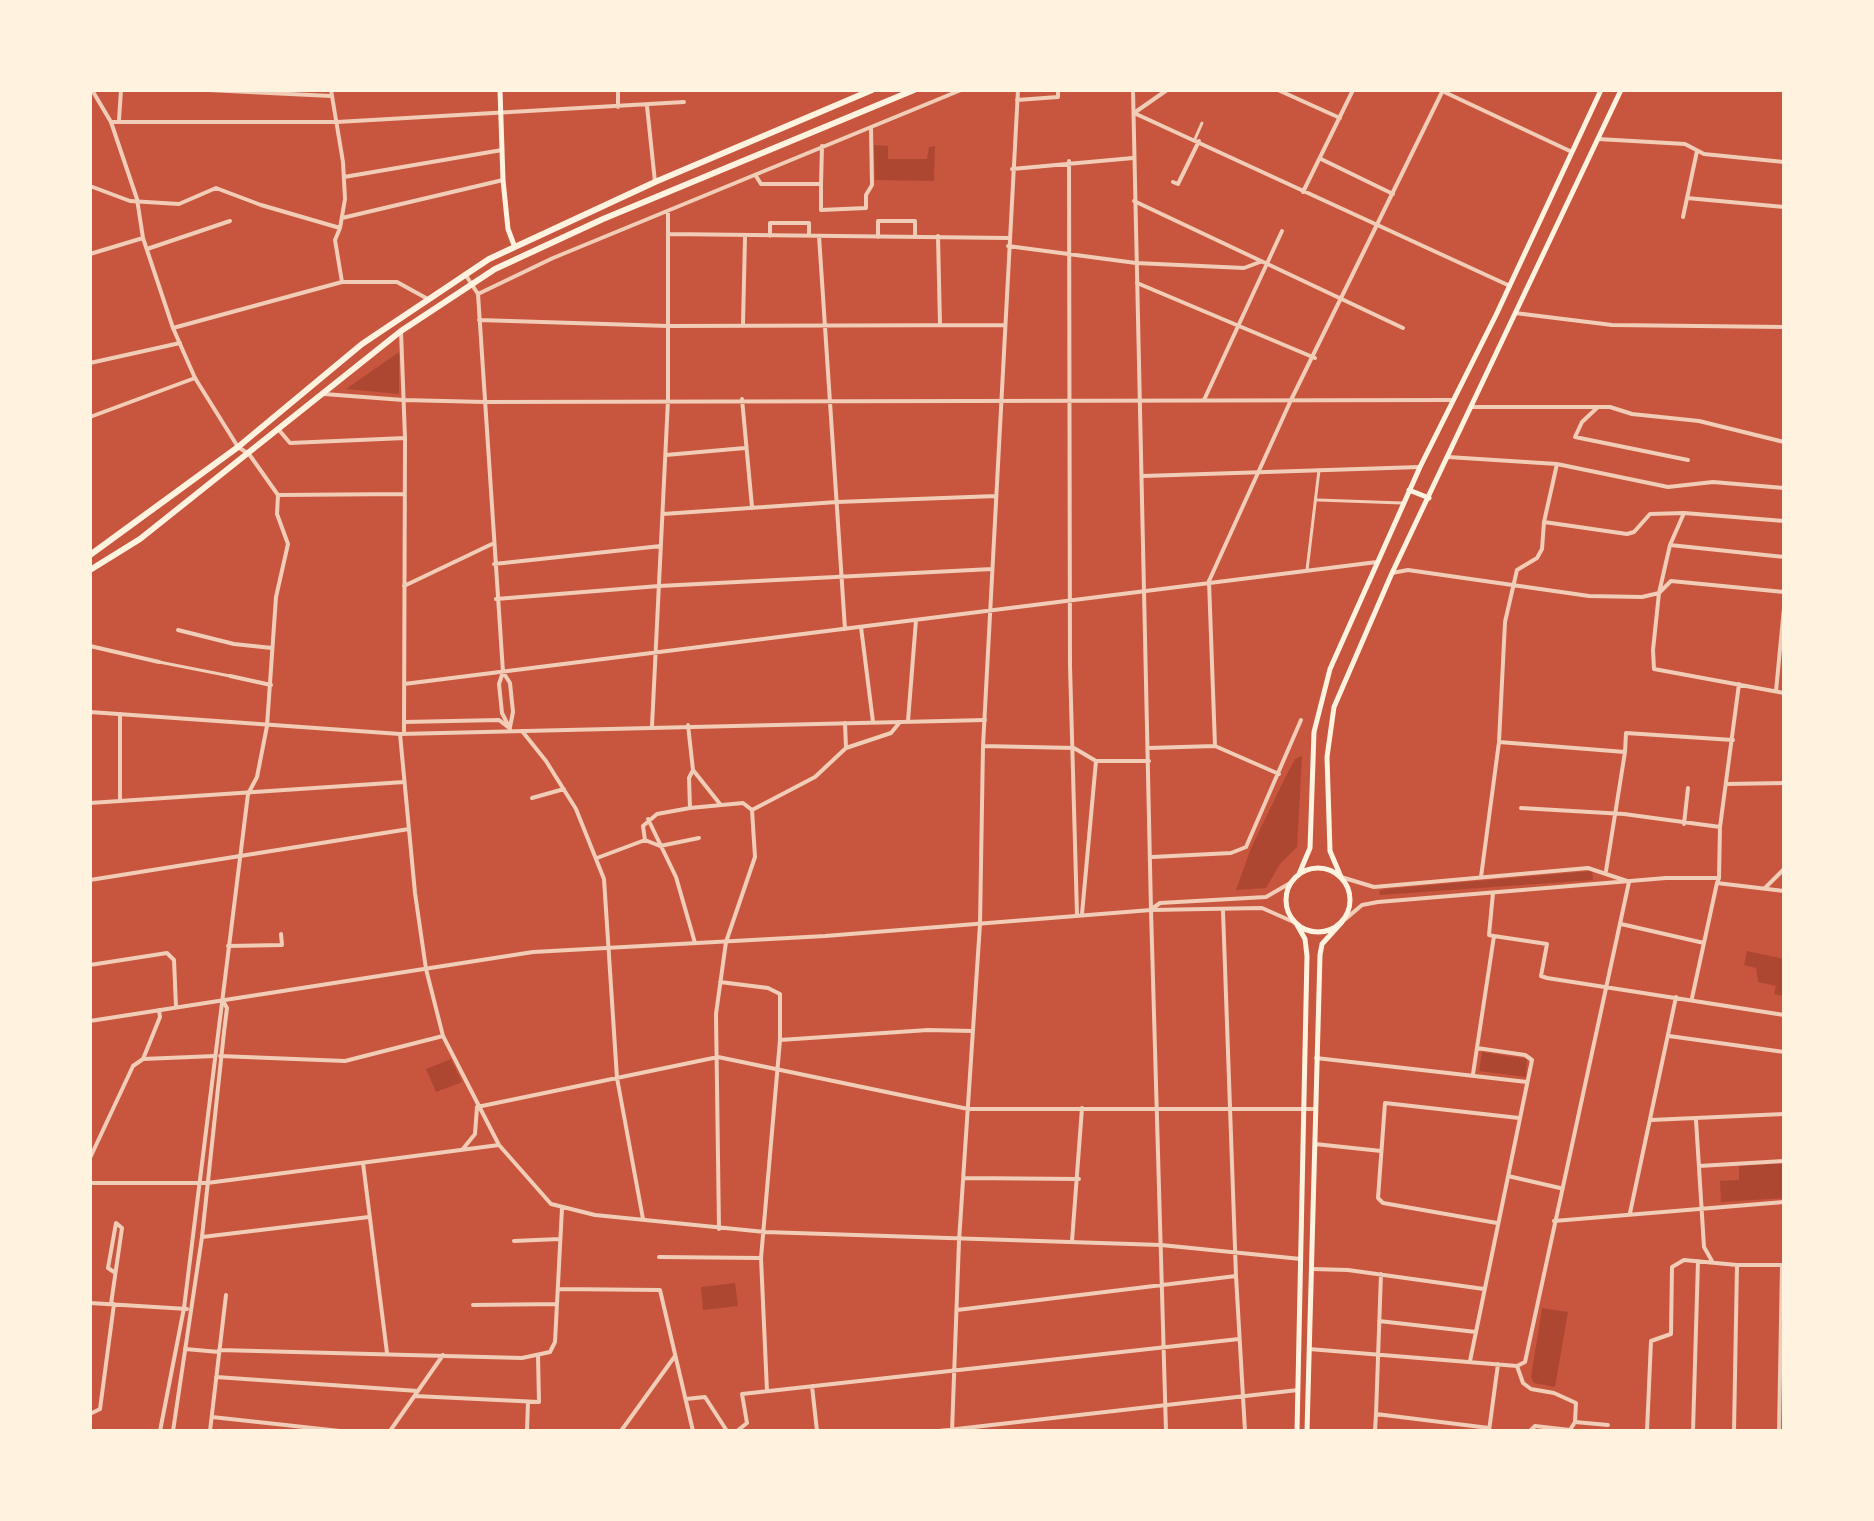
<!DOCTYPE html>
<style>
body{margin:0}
#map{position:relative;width:1874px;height:1521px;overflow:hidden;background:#c8553d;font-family:Mulish,sans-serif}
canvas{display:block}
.frame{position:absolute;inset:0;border:92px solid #fff3e0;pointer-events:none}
</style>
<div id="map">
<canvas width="1874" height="1521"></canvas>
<div class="frame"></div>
</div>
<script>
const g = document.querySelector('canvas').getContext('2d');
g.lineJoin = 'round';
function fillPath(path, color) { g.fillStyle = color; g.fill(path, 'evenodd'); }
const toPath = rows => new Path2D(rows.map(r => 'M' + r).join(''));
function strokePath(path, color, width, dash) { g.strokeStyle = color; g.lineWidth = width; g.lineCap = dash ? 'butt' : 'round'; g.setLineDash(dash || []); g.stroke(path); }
const green = toPath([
 [874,145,888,146,888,159,927,159,929,147,935,146,934,181,875,180],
 [399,352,399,394,346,389],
 [1302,756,1297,847,1280,864,1266,888,1236,890,1251,848,1285,778,1295,759],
 [1592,871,1593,880,1380,895,1379,891,1386,889],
 [1747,951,1784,959,1784,996,1774,994,1776,986,1758,982,1756,968,1744,965],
 [1482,1052,1527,1059,1526,1077,1479,1071],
 [451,1059,462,1082,436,1092,426,1069],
 [1784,1163,1784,1198,1721,1202,1720,1181,1739,1180,1739,1166],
 [735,1283,738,1306,703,1310,701,1287],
 [1542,1308,1568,1312,1555,1387,1534,1383,1531,1377]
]);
const pedestrian = toPath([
 [1195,139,1202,123],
 [1318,500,1402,503],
 [1307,570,1319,470],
 [159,662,230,676]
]);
const minor = toPath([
 [208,90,331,96],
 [331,90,343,162,345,199,340,228],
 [1278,90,1340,118],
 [1440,90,1572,152],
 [1017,100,1058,97,1058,90],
 [647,106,655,182],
 [618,107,618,90],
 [1134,113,1510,286],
 [1134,113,1167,90],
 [119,120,121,90],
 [111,122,337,122,684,102],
 [1598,139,1685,144,1704,154,1784,162],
 [1321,159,1393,194],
 [1069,161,1070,666,1077,915],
 [1012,169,1133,158],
 [756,176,761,184,821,184,821,210,866,208,866,195,872,185,871,128],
 [344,177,502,150],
 [1173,182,1178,184,1199,141],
 [821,184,822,146],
 [90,186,130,201,179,204,216,188,261,205,340,228,335,240,342,282],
 [1303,192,1353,90],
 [1687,198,1784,207],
 [1134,201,1403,328],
 [1683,217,1697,151],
 [342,218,503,180],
 [668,234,1008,238],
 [770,236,770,223,809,223,809,236],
 [819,236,845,629],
 [938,236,940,325],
 [878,237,878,221,915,221,915,237],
 [1008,246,1136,263,1244,268,1260,262],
 [147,249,230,221],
 [465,274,478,294,503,672,499,684,502,713,510,729],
 [1137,283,1315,358],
 [478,294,553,258,961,90],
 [1515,313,1612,325,1784,327],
 [479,320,668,326,1004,325],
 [743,324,745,237],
 [173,328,342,282,397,282,426,298],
 [401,331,405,438,404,731],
 [90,363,180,343],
 [324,394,403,400,485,402,1451,400],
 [742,399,752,507],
 [1204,400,1282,231],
 [1472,407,1610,407,1632,414,1699,421,1784,442],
 [1598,407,1582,422,1575,437,1688,460],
 [90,417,195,378],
 [279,430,290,443,405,438],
 [666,455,745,448],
 [1448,457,1557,464,1668,487,1713,482,1784,488],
 [1143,476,1420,467],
 [278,495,403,494],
 [663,514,837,502,996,496],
 [1784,521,1684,513,1670,545,1659,593,1653,650,1654,669,1784,693],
 [1544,522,1627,534,1634,532,1650,514,1684,513],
 [1670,545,1784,557],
 [494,564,661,546],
 [1392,573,1408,570,1589,596,1642,597,1659,593,1671,581,1784,592],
 [1209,581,1215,746],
 [404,586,492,544],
 [496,599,659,586,992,569],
 [861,627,873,722],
 [178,630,234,644,272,648],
 [90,646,159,662],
 [503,672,510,683,513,712,510,727],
 [230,676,271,685],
 [404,684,1377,562],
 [1776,691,1784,608],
 [120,714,120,801],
 [908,721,916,620],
 [845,723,846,748],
 [688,725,693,770],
 [652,726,668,400,668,213],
 [522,731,546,761,576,809,604,879,617,1078,643,1219],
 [400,734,415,893,426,969,443,1036,499,1145,551,1204,595,1215,765,1232,1161,1245,1301,1259],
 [1499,742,1625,752,1606,871],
 [983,746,1074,748,1096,761,1082,914],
 [1148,748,1215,746,1279,774],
 [1625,752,1626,733,1733,740],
 [1096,761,1149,761],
 [1726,784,1784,783],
 [532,798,564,789],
 [90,803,404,782],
 [690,808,743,803,752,810],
 [1521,808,1624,814,1720,827],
 [648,819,676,877,695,943],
 [1684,824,1688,788],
 [645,840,660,846,699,838],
 [1152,857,1231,853,1246,847,1301,720],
 [597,858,645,840,643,826,657,814,690,808,689,778,693,770,720,804],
 [1481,877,1499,742,1505,622,1517,570,1537,558,1542,549,1544,522,1557,464],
 [1719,878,1720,827,1739,684],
 [90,880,409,829],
 [1765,888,1784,869],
 [1493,893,1489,935,1494,936],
 [1151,910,1166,1431],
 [1223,911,1236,1276,1245,1431],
 [1621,924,1704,943],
 [228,946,282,945,281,934],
 [90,965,167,953,174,960,176,1007],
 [720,982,768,988,780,994,780,1040,761,1258,767,1391],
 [1692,998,1717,883],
 [1669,1036,1784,1052],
 [780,1040,928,1030,973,1031],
 [220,1056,345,1061,443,1036],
 [1316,1058,1527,1082],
 [143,1059,215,1056],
 [1473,1074,1494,936,1547,944,1541,976,1547,978,1784,1015],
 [1651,1120,1784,1114],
 [1696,1120,1704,1247,1712,1261],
 [1315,1144,1381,1151],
 [462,1150,475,1134,477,1107,718,1057,968,1109,1315,1109],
 [90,1158,133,1066,143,1059,160,1017,159,1010],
 [363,1163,387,1353],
 [1699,1166,1784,1161],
 [1508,1176,1560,1188],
 [965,1178,1079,1179],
 [90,1183,207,1183,499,1145],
 [1630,1213,1676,997],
 [1554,1221,1784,1202],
 [1497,1223,1383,1203,1378,1198,1385,1103,1519,1118],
 [719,1229,716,1014,726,942,755,857,752,810,815,777,846,748,891,733,900,722],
 [202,1237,369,1217],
 [514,1241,559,1239],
 [1072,1241,1082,1108],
 [659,1257,760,1258],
 [1312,1269,1348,1270,1484,1289],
 [559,1289,660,1290,693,1431],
 [90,1303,187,1309],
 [111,1304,122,1228,116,1223,108,1268,114,1272],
 [473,1305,557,1304],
 [957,1310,1236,1276],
 [1379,1321,1476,1332],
 [185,1349,219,1352],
 [1309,1349,1517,1366,1525,1362,1629,882],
 [219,1350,522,1358,550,1352,555,1342,562,1208],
 [1470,1361,1532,1060,1525,1055,1477,1048],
 [1517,1366,1523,1383,1531,1389,1554,1393,1576,1403,1575,1422,1570,1430,1535,1426,1530,1431],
 [216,1377,418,1391],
 [812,1386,817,1431],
 [415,1396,539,1402,538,1355],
 [686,1399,705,1397,727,1431],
 [90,1414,100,1409,114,1304],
 [1376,1414,1381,1274],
 [212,1417,340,1431],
 [1575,1422,1608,1425],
 [210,1431,226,1295],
 [390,1431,443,1355],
 [527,1431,528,1402],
 [621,1431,675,1356],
 [737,1431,747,1423,742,1394,1239,1339],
 [939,1431,1298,1390],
 [952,1431,959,1241,980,924,983,746,1018,90],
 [1375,1431,1376,1414,1489,1428],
 [1489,1431,1498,1364],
 [1647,1431,1651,1341,1671,1334,1672,1267,1684,1260,1737,1265,1784,1265],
 [1693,1431,1698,1261],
 [1734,1431,1737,1265],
 [1779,1431,1782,1265]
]);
const tertiary = toPath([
 [92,90,111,122,137,199,143,238,173,328,195,378,238,447,249,454,278,495,277,514,288,544,276,597,267,726,257,777,248,794,184,1308,160,1431],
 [1133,90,1151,910],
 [90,254,143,238],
 [1209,581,1291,400,1443,90],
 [90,712,400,734,985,720],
 [404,722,499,720,508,727],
 [1341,877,1374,887,1588,868,1627,881],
 [1153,908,1160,903,1266,897,1292,882],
 [1342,922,1362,905,1378,902,1666,878,1719,878,1717,883,1784,891],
 [90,1021,533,952,825,936,1151,910,1262,908,1296,923],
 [173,1431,202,1237,224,1032,227,1008,223,1001]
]);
const secondary = toPath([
 [500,90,503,180,508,229,514,245],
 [1409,490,1429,498],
 '1286 900a32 32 0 1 1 64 0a32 32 0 1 1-64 0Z',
 [1299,874,1310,848,1314,732,1330,669,1420,467,1496,315,1601,90],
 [1341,877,1330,851,1327,757,1334,707,1392,573,1621,90],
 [1296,923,1305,939,1307,956,1297,1431],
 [1307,1431,1320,955,1322,944,1342,922]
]);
const primary = toPath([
 [90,555,238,447,362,344,489,259,655,182,872,90],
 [90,570,140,539,401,331,495,269,603,219,914,90]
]);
fillPath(green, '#ae4732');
strokePath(pedestrian, '#f1ccb7', 3);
strokePath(minor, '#f1ccb7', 4);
strokePath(tertiary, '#f1ccb7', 4);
strokePath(secondary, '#fff3e0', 5);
strokePath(primary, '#fff3e0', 6);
</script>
